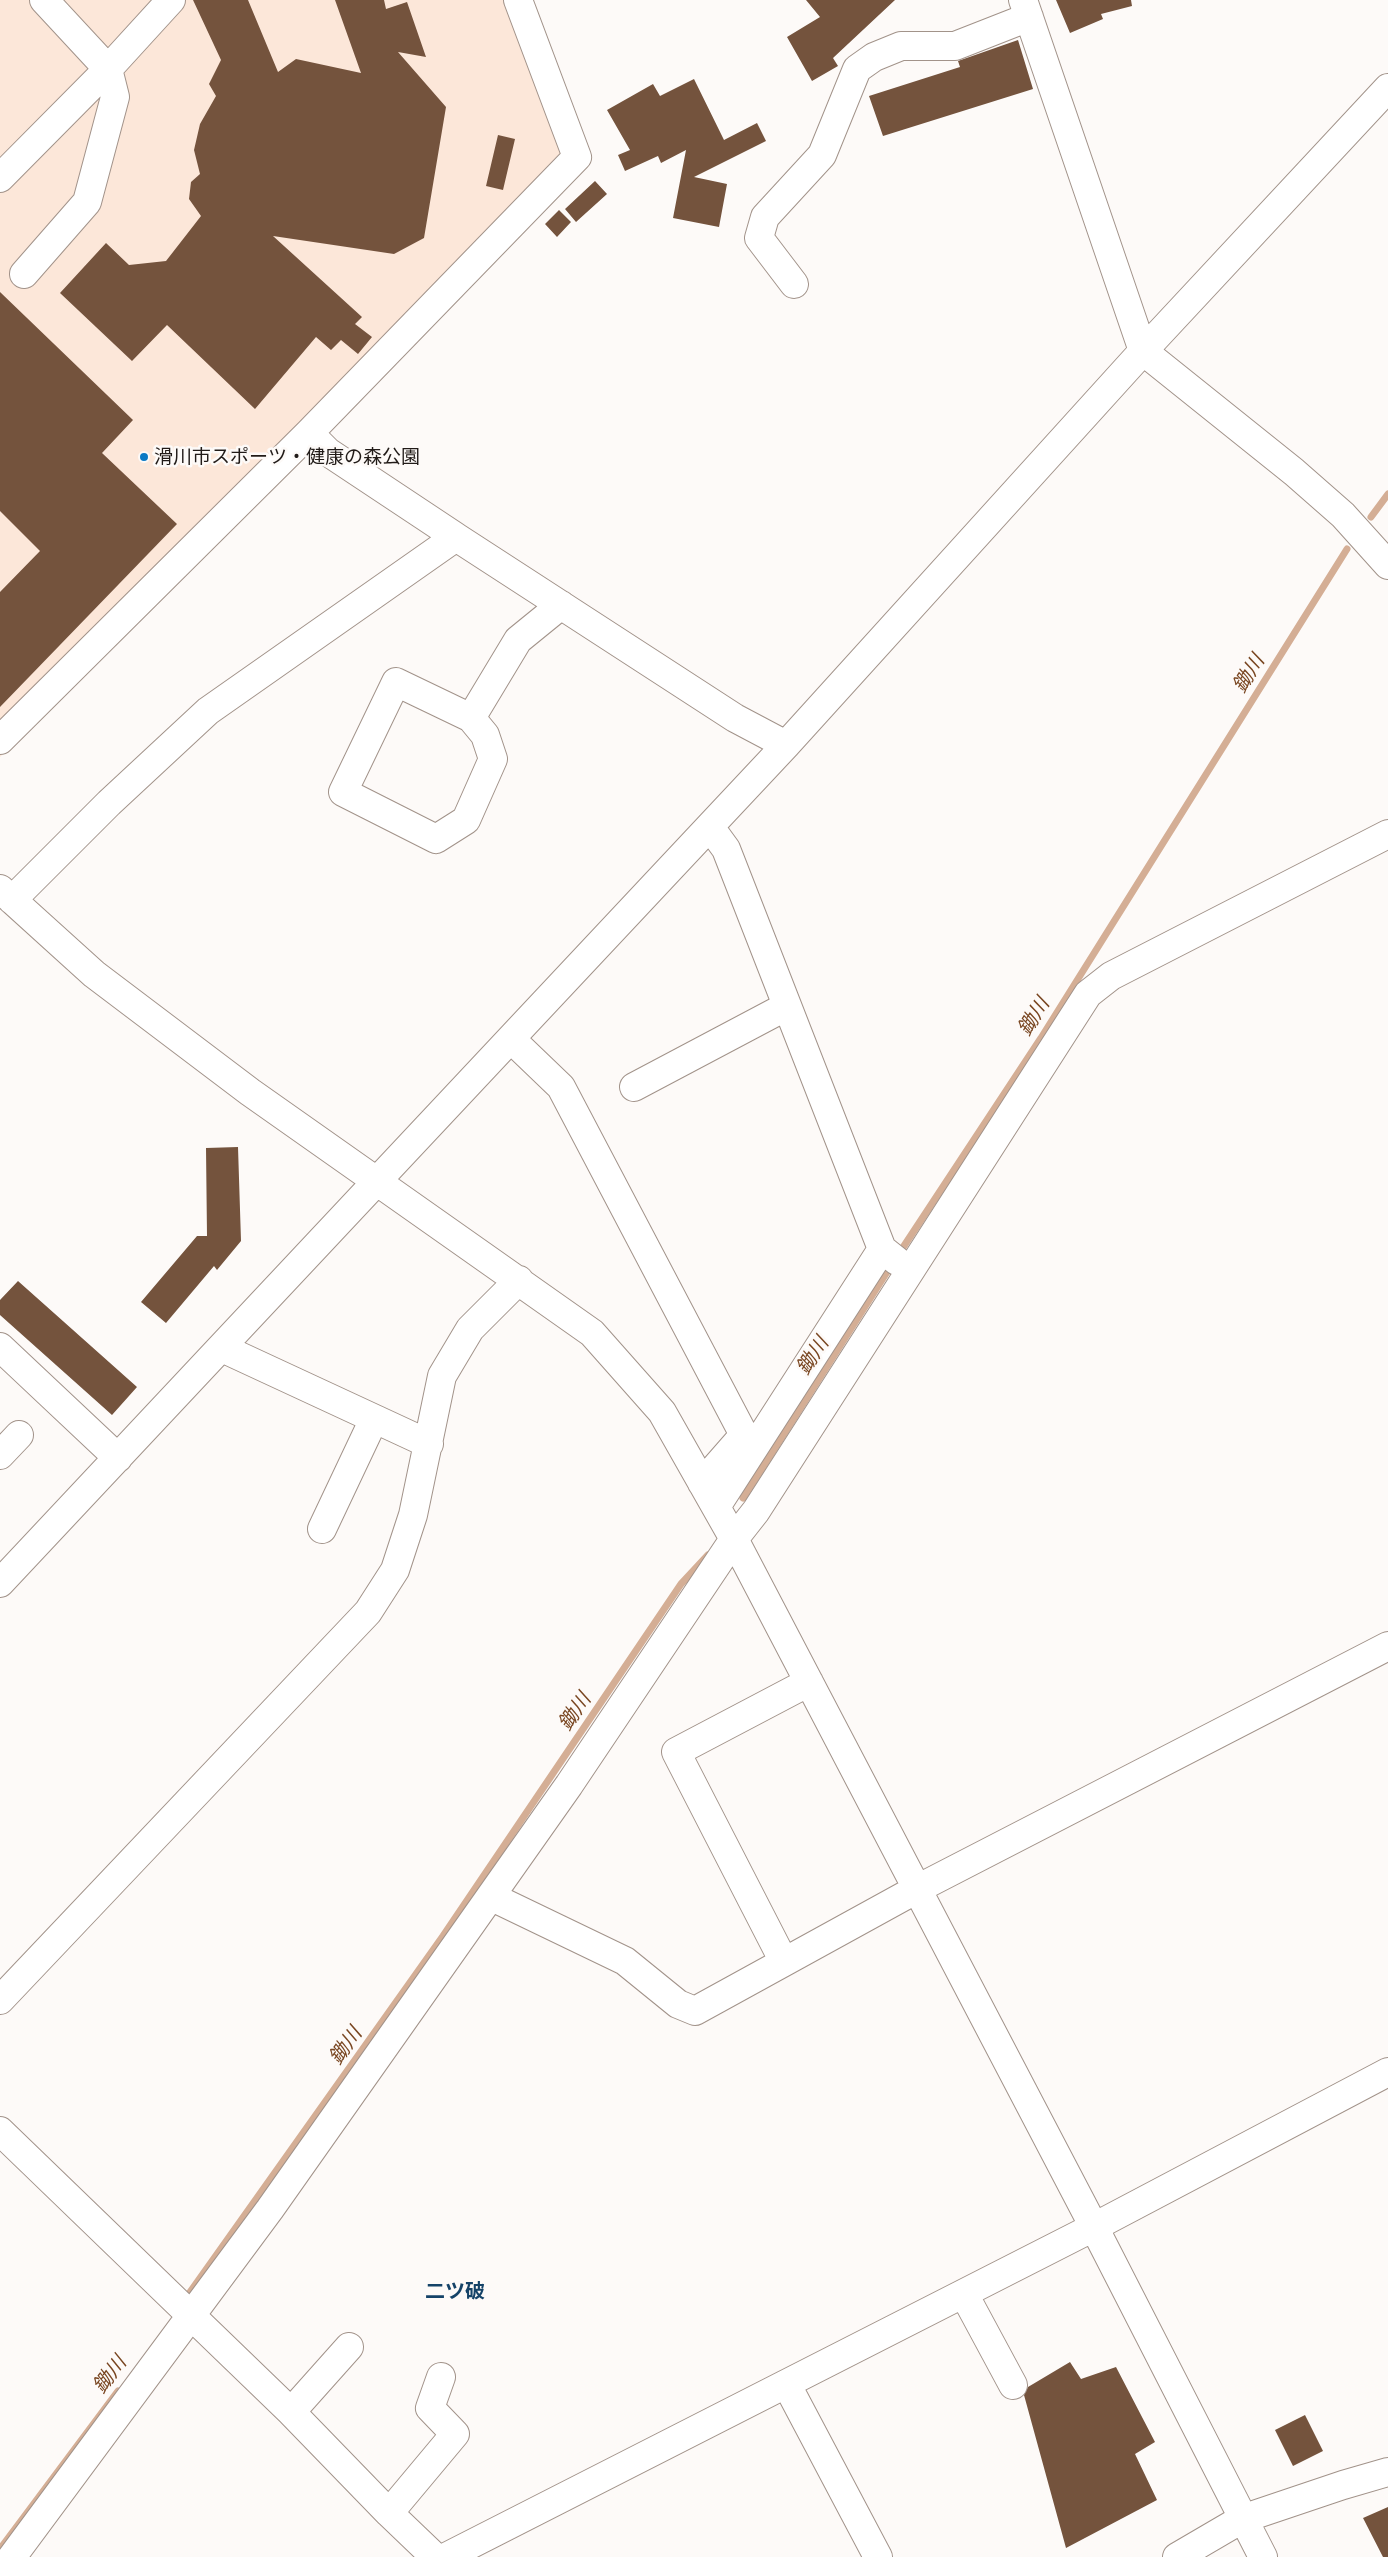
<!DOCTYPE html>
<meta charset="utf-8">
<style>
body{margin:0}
canvas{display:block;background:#fdfaf8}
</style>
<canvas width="1388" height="2557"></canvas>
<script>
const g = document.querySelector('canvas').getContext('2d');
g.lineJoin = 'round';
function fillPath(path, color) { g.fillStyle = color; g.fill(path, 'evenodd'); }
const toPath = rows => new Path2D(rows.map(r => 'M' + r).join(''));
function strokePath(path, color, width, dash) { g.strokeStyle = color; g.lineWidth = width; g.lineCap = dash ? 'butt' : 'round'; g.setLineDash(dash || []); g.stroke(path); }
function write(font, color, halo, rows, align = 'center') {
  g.font = font + ' Cabin,"Noto Sans JP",sans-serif'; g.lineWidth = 5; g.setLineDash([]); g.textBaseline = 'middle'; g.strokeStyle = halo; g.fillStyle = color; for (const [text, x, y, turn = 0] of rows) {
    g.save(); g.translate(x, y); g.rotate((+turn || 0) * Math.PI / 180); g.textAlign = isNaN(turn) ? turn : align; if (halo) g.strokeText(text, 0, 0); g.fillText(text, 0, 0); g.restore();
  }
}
const green = toPath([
 [0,0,517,0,577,157,0,757]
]);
const stream = toPath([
 [1371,517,1388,494],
 [898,1255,1041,1038,1347,549],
 [743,1498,892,1264],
 [183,2302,443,1936,681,1584,708,1555],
 [0,2549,118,2391]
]);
const building = toPath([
 [193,0,248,0,278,72,296,59,361,73,335,0,384,0,386,9,407,2,426,57,398,52,446,107,424,238,394,254,273,236,362,317,355,324,372,337,358,354,341,340,331,350,316,337,255,409,167,325,132,361,60,293,106,243,129,265,166,261,201,216,189,199,191,182,200,174,194,150,200,124,216,96,209,84,221,60],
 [806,0,895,0,833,58,838,66,812,81,787,37,820,17],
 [1056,0,1131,0,1132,6,1101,14,1103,19,1070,33],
 [1018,40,1033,89,883,136,869,96,960,67,958,61],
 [694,79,724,140,757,123,766,141,694,177,727,184,719,227,673,218,686,150,661,163,658,156,625,171,618,155,630,150,607,110,653,84,660,96],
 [498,135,515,139,503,190,486,186],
 [595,181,607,194,576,222,565,209],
 [559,210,571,222,557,237,545,224],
 [0,292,133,420,102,453,177,524,0,707,0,592,40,551,0,511],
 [238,1147,241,1241,217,1270,214,1266,166,1323,141,1302,197,1236,207,1236,206,1148],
 [18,1281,137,1387,112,1415,0,1315,0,1300],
 [1070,2362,1081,2379,1116,2367,1155,2442,1135,2454,1157,2500,1066,2548,1024,2395,1028,2387],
 [1305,2415,1323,2451,1293,2466,1275,2430],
 [1388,2507,1388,2557,1383,2557,1363,2518]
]);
const minor = toPath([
 [1023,0,1143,351,1294,472,1343,515,1388,565],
 [0,178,108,69,171,0],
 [24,274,87,202,115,97,108,69,44,0],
 [794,284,759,238,765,217,822,155,857,69,874,57,901,46,955,46,1029,17],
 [456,537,735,718,786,745],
 [471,718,485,735,493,759,466,820,436,839,343,792,396,682,471,718,518,640,561,605],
 [0,740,309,433,577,157,518,0],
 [710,827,726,849,882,1249],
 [0,889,94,974,250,1092,592,1333,662,1412,734,1539,1094,2227,1263,2557],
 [12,900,109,803,208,711,456,537,328,452,309,433],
 [511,1039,561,1087,744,1435,702,1483],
 [634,1087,787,1006],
 [0,1347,118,1458],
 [222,1348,429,1444],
 [0,1455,19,1435],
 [716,1507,882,1249,897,1261],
 [322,1529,374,1419],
 [0,1583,786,745,1143,351,1388,88],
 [492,1897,625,1961,678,2004,695,2011,917,1889,1388,1646],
 [784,1962,676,1752,809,1682],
 [0,2000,368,1612,395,1570,413,1515,442,1376,470,1329,519,1280],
 [0,2131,291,2412,389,2513,435,2557],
 [964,2294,1013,2385],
 [787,2385,878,2557],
 [291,2412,349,2347],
 [389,2513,455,2434,430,2408,441,2377],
 [12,2557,270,2209,569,1785,734,1539,756,1511,1088,994,1111,976,1388,834],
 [446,2557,1094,2227,1388,2072],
 [1177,2557,1242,2519,1343,2485,1388,2472]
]);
const markers = [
 [144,457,5,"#0b7ac5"]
];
const poiNames = [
 ["滑川市スポーツ・健康の森公園",154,457]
];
const waterNames = [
 ["鋤川",1249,674,-58],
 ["鋤川",1034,1017,-58],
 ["鋤川",813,1356,-57],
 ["鋤川",575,1712,-56],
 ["鋤川",346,2046,-55],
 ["鋤川",110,2375,-53]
];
const neighbourhoodNames = [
 ["二ツ破",455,2292]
];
fillPath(green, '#fce7d9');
strokePath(stream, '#d4ae95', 7);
fillPath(building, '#74533d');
strokePath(minor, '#a2938a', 30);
strokePath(minor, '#fff', 28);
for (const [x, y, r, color] of markers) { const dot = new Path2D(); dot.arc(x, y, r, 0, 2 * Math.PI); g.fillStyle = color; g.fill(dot); strokePath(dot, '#fdfaf8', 2); }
write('19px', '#211b18', '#fdfaf8', poiNames, 'left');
write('italic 20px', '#794621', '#fdfaf8', waterNames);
write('bold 20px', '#154368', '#fdfaf8', neighbourhoodNames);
</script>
